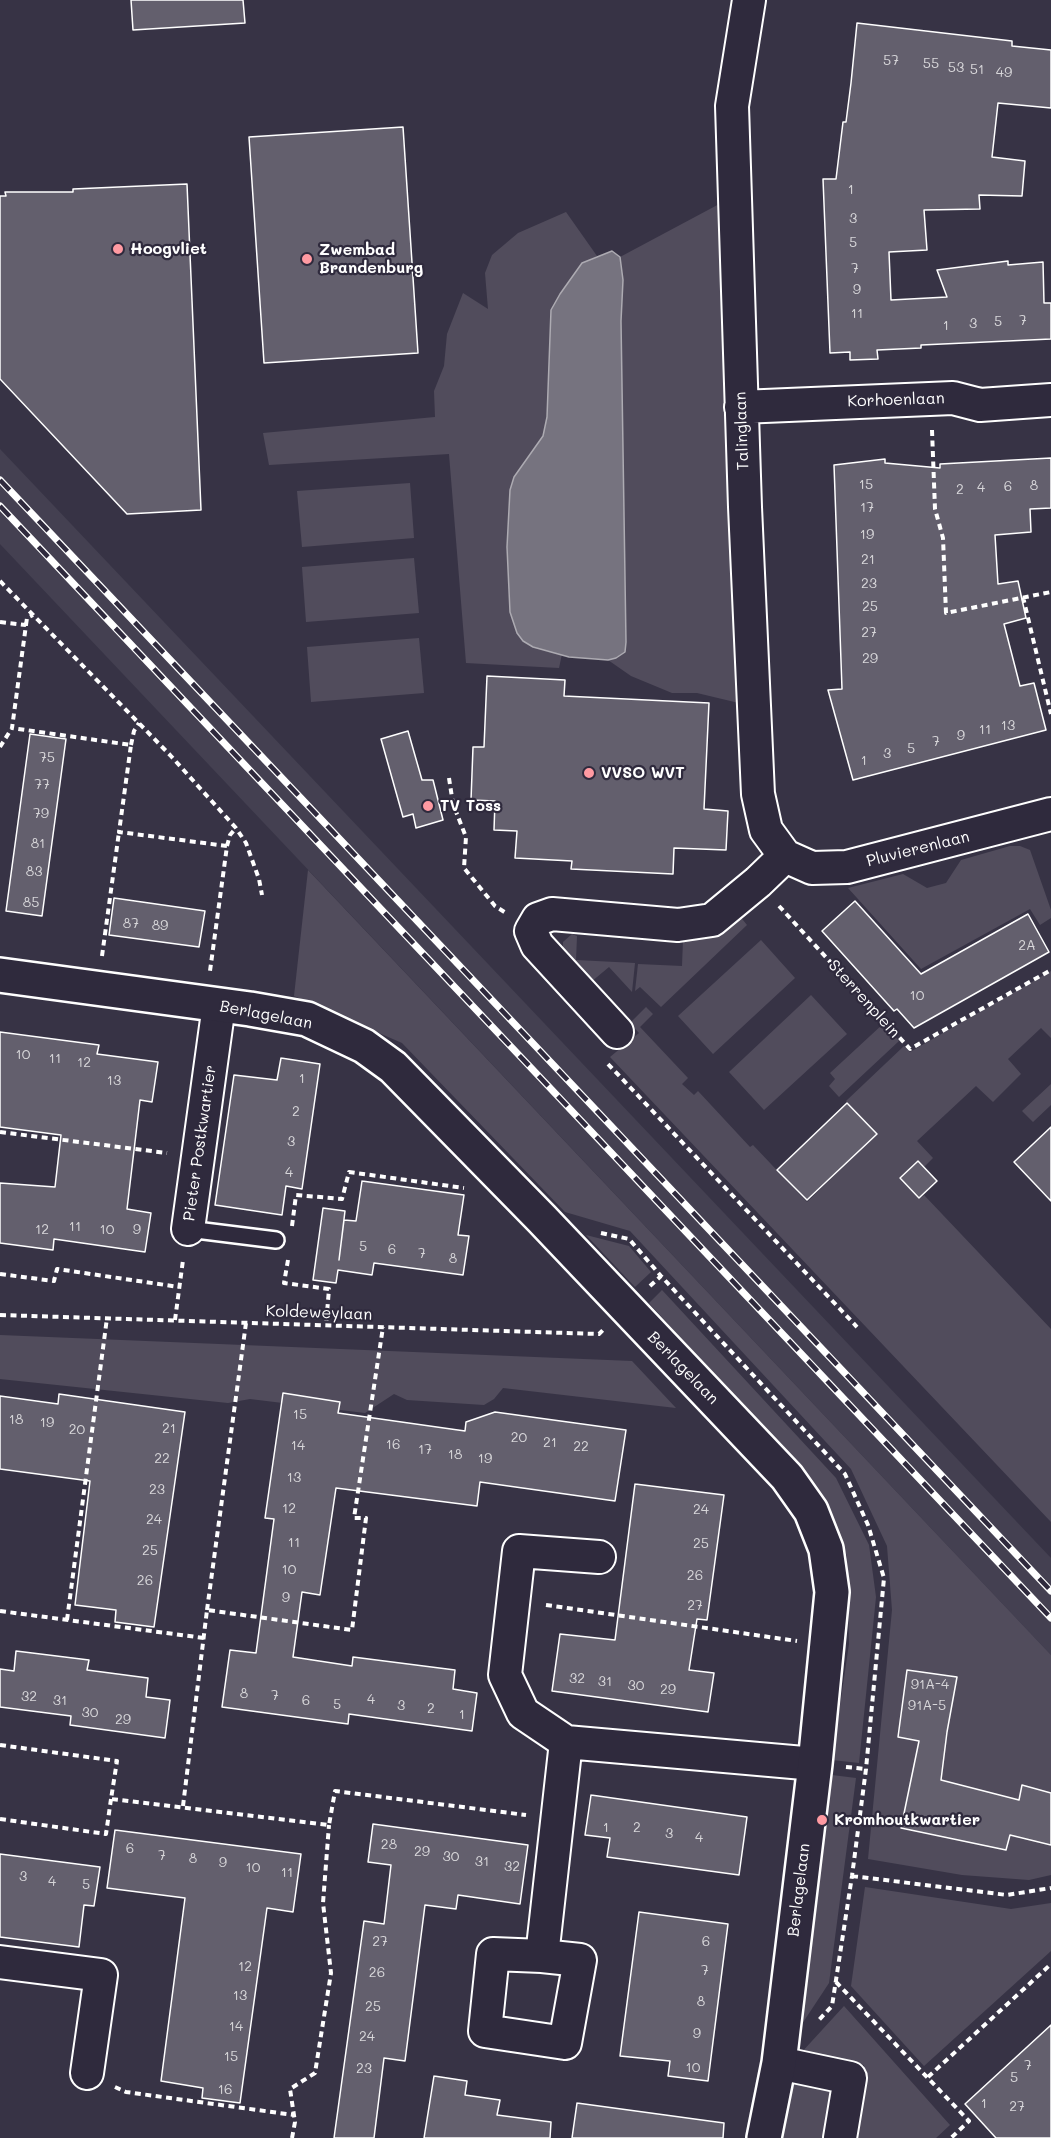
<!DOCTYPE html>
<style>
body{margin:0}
canvas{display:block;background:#373345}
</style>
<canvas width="1051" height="2138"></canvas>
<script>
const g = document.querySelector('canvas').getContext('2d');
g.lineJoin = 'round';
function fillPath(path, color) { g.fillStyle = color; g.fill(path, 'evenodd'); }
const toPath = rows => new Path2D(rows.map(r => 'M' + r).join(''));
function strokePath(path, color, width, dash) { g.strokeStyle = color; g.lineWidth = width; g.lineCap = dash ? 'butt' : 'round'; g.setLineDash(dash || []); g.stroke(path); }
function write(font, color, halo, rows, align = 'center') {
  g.font = font + ' Mali,sans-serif'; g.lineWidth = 4.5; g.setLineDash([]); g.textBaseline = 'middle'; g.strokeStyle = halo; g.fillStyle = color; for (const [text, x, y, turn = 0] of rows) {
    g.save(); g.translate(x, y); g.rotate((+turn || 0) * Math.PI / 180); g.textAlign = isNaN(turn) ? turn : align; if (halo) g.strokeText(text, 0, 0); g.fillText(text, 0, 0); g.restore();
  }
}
const built = toPath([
 [0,449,1051,1558,1051,1655,0,544]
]);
const green = toPath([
 [723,202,743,704,697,693,672,693,631,676,608,660,616,658,626,642,621,321,623,280,620,257],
 [566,212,597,256,582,263,543,436,514,477,510,490,507,547,510,612,517,633,523,641,533,647,562,654,559,668,466,663,449,454,269,465,263,433,435,417,434,391,444,366,447,334,463,293,488,309,485,273,492,255,518,233],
 [410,483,414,538,302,547,297,491],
 [414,558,419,613,306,622,302,567],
 [419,638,424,693,311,702,307,647],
 [1010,846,1020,846,1030,850,1051,910,1051,918,1040,925,1030,909,921,969,848,888,903,874,927,888,946,883,961,860],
 [308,870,1051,1655,1051,1875,1029,1880,962,1875,868,1859,892,1610,887,1546,851,1469,630,1231,565,1212,402,1043,294,996],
 [739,915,747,925,661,1007,640,987,635,991,638,964,682,966,683,940,694,940,714,934],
 [572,934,577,936,576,960,635,963,632,992,609,967,591,982,563,950,563,942],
 [761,940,795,978,713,1054,678,1016],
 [1051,971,1051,1038,1041,1028,1008,1059,1021,1074,993,1102,976,1086,917,1141,933,1158,924,1167,917,1161,899,1178,919,1199,924,1195,1051,1329,1051,1522,610,1057,639,1033,630,1023,646,1007,653,1014,640,1027,688,1078,682,1084,694,1095,698,1091,750,1147,753,1145,807,1202,877,1134,846,1101,904,1046,910,1052],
 [811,995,847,1034,764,1110,729,1072],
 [883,1024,899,1041,839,1097,829,1086,835,1079,830,1073],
 [1051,1084,1051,1105,1033,1122,1022,1111],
 [586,1235,629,1246,651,1272,635,1287],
 [662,1290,836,1478,869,1545,876,1597,859,1763,832,1760,849,1644,847,1556,818,1489,649,1303],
 [0,1335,632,1361,676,1408,503,1388,494,1399,484,1405,407,1400,394,1394,365,1413,250,1399,228,1403,0,1379],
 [832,1775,856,1778,829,1983,800,2027],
 [865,1887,1011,1909,1051,1903,1051,1951,924,2066,851,1986],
 [844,2006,950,2125,936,2138,850,2138,864,2065,801,2053],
 [791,2083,835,2091,827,2138,782,2138]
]);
const water = toPath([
 [612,251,620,257,623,280,621,321,626,642,625,652,616,658,608,660,569,657,533,647,523,641,517,633,510,612,507,547,510,490,514,477,543,436,547,417,551,310,560,294,582,263,612,251]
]);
const building = toPath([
 [131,0,243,0,245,23,133,30,131,0],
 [857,23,1012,41,1012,46,1051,50,1051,108,998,103,992,157,1025,161,1022,196,979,195,980,209,924,210,927,250,889,252,891,300,947,297,937,270,1008,261,1008,265,1043,262,1044,303,1051,303,1051,339,921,345,921,348,877,350,878,359,850,360,850,352,830,353,823,179,836,179,843,122,846,122,851,83,857,23],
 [403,127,418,353,264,363,249,137,403,127],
 [187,184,201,510,127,514,0,379,0,196,6,196,5,192,73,192,73,189,187,184],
 [1051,458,1051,508,1030,509,1031,532,995,535,998,584,1018,581,1026,618,1004,624,1020,686,1034,683,1046,730,853,780,828,690,842,689,834,465,885,459,885,463,940,468,940,464,1051,458],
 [487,676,565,680,564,696,709,703,704,809,728,811,726,850,674,848,673,874,571,869,572,861,515,858,517,831,494,830,495,801,471,800,473,747,484,747,487,676],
 [408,731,422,780,433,780,443,820,416,828,413,814,403,817,381,739,408,731],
 [30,734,66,739,42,916,6,911,30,734],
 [114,898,205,911,199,947,109,935,114,898],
 [855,901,921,974,1028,914,1049,952,914,1028,897,1009,894,1011,822,931,855,901],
 [0,1032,99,1045,97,1054,158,1062,152,1102,140,1100,127,1209,151,1213,145,1252,54,1239,53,1250,0,1243,0,1183,55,1187,61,1135,0,1127,0,1032],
 [281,1058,320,1064,302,1189,286,1186,282,1215,215,1205,234,1075,277,1080,281,1058],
 [847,1103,877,1134,807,1200,777,1170,847,1103],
 [1051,1127,1051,1201,1014,1162,1051,1127],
 [918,1161,937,1181,919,1198,900,1178,918,1161],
 [362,1181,464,1195,458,1235,469,1236,463,1275,374,1263,372,1275,338,1270,336,1283,313,1280,323,1208,345,1211,339,1260,344,1220,356,1221,362,1181],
 [283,1393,340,1402,338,1413,465,1431,466,1422,495,1412,626,1430,615,1501,480,1482,477,1506,336,1488,320,1595,302,1592,293,1657,352,1666,353,1657,455,1670,453,1689,477,1693,472,1731,349,1714,348,1724,222,1707,230,1650,256,1653,274,1519,265,1518,283,1393],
 [59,1394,185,1412,154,1627,115,1622,116,1610,75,1605,90,1481,0,1469,0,1396,58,1404,59,1394],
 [635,1484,724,1495,707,1620,697,1619,689,1670,714,1673,708,1712,552,1691,560,1634,615,1640,635,1484],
 [16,1651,89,1660,87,1670,148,1678,146,1697,170,1700,165,1738,70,1725,71,1716,0,1707,0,1669,14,1671,16,1651],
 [907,1670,957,1677,947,1732,941,1780,1019,1800,1022,1785,1051,1793,1051,1845,1010,1835,1006,1850,901,1828,919,1741,898,1737,907,1670],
 [591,1795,747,1817,739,1875,607,1857,610,1838,585,1835,591,1795],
 [373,1824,528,1845,520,1904,458,1895,456,1909,425,1905,405,2061,384,2058,374,2138,334,2138,364,1921,384,1924,391,1865,368,1862,373,1824],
 [115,1830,301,1854,293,1912,267,1908,240,2103,202,2098,203,2088,161,2081,185,1898,107,1888,115,1830],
 [0,1854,100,1867,94,1906,84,1905,79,1947,0,1937,0,1854],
 [639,1912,728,1924,708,2081,668,2076,670,2061,620,2056,639,1912],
 [1051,2025,1051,2138,996,2138,965,2104,1051,2025],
 [434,2076,467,2081,465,2095,500,2100,497,2115,551,2122,550,2138,424,2138,434,2076],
 [577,2103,724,2123,723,2138,572,2138,577,2103]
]);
const path = toPath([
 [932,430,935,509,943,538,946,613,1051,592],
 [0,581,170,755,236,828,246,843,259,879,262,895],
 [1023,597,1051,714],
 [0,622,26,625,12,728,131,745,119,832,227,846,210,971],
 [26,625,27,618,33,615],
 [131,745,134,731,139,723],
 [0,747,12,728],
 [449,778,453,804,466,837,464,868,495,906,506,913],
 [227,846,230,835,236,828],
 [779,906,910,1049,1051,970],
 [102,956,119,832],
 [608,1064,857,1327],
 [0,1132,167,1153],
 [292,1226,296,1195,342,1199,349,1172,464,1188],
 [601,1233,629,1239,661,1276],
 [288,1260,284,1283,329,1289,326,1325],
 [0,1274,54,1281,57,1269,179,1287],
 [650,1286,661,1276,845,1474,868,1525,884,1578,866,1769,852,1876,832,2006,817,2022],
 [0,1315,599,1334,603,1330],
 [175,1320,183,1260],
 [546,1605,797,1641],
 [207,1610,246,1323],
 [0,1611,204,1638],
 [67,1620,107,1318],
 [0,1745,117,1761,111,1799,329,1825,335,1791,526,1815],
 [846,1767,866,1769],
 [183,1806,207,1610,352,1630,366,1518,354,1518,383,1327],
 [0,1819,106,1834,111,1799],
 [852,1876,1007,1895,1051,1888],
 [836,1982,969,2121,951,2138],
 [928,2077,1051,1964],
 [115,2087,126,2092,294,2115],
 [292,2138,295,2122,290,2089,315,2073,331,1973,323,1903,329,1825]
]);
const service = toPath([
 [188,1229,276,1240]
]);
const minor = toPath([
 [749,0,732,106,745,507,758,794,766,830,785,856],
 [741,407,953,398,980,405,1051,400],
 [785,856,812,868,847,867,1051,814],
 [617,1032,537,945,531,931,538,919,552,914,678,925,712,920,758,882,785,856],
 [188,1229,219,1005],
 [566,1742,523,1713,505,1675,519,1551,599,1557],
 [542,1956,493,1954,485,2031,565,2043,580,1960,542,1956,566,1742,815,1764],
 [0,1962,101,1975,87,2073],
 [779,2063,850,2078,840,2138]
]);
const tertiary = toPath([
 [0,975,250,1009,307,1019,364,1046,393,1067,542,1219,787,1477,811,1511,826,1549,832,1592,815,1764,779,2063,764,2138]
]);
const rail = toPath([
 [0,480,1051,1591],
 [0,506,1051,1618]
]);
const markers = [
 [118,249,6,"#ff9aa2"],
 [307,259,6,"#ff9aa2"],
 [589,773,6,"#ff9aa2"],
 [428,806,6,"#ff9aa2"],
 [822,1820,6,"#ff9aa2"]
];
const numberNames = [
 ["57",891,61],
 ["55",931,64],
 ["53",956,68],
 ["51",977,70],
 ["49",1004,73],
 ["1",851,190],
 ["3",853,219],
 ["5",853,243],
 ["7",855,269],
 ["9",857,290],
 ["11",857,314],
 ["7",1023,321],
 ["5",998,322],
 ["3",973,324],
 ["1",946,326],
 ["15",866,485],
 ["8",1034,486],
 ["6",1008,487],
 ["4",981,488],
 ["2",960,490],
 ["17",867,508],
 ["19",867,535],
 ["21",868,560],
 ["23",869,584],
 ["25",870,607],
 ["27",869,633],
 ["29",870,659],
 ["13",1008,726],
 ["11",985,730],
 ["9",961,736],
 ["7",936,742],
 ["5",911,749],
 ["3",887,754],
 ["75",47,758],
 ["1",864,761],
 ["77",42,785],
 ["79",41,814],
 ["81",38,844],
 ["83",34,872],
 ["85",31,903],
 ["87",131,924],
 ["89",160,926],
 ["2A",1027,946],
 ["10",917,996],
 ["10",23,1055],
 ["11",55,1059],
 ["12",84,1063],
 ["1",302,1079],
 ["13",114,1081],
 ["2",296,1112],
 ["3",291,1142],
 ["4",289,1173],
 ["11",75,1227],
 ["12",42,1230],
 ["10",107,1230],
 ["9",137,1230],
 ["5",363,1247],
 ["6",392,1250],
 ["7",422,1254],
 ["8",453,1259],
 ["15",300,1415],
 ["18",16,1420],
 ["19",47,1423],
 ["21",169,1429],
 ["20",77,1430],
 ["20",519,1438],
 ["21",550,1443],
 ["16",393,1445],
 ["14",298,1446],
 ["22",581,1447],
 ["17",425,1450],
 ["18",455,1455],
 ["22",162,1459],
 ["19",485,1459],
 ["13",294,1478],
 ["23",157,1490],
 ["12",289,1509],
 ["24",701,1510],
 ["24",154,1520],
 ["11",294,1543],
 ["25",701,1544],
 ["25",150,1551],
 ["10",289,1570],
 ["26",695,1576],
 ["26",145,1581],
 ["9",286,1598],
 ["27",695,1606],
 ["32",577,1679],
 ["31",605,1682],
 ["91A-4",930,1685],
 ["30",636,1686],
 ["29",668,1690],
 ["8",244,1694],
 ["7",275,1696],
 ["32",29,1697],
 ["4",371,1700],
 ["31",60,1701],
 ["6",306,1701],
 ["5",337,1705],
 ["3",401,1706],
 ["91A-5",927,1706],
 ["2",431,1709],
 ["30",90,1713],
 ["1",462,1715],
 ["29",123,1720],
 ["1",606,1828],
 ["2",637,1828],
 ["3",669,1834],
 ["4",699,1838],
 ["28",389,1845],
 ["6",130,1849],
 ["29",422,1852],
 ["7",162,1856],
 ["30",451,1857],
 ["8",193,1859],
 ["31",482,1862],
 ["9",223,1863],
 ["32",512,1867],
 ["10",253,1868],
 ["11",287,1873],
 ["3",23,1877],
 ["4",52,1882],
 ["5",86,1885],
 ["27",380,1942],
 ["6",706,1942],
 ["12",245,1967],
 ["7",705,1971],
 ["26",377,1973],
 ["13",240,1996],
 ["8",701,2002],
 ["25",373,2007],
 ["14",236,2027],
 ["9",697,2034],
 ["24",367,2037],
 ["15",231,2057],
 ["7",1028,2066],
 ["10",693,2068],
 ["23",364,2069],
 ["5",1014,2078],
 ["16",225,2090],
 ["1",984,2104],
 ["27",1017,2107]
];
const poiNames = [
 ["Hoogvliet",130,249],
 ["Zwembad",319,250],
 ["Brandenburg",319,268],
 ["VVSO WVT",601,773],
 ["TV Toss",440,806],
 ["Kromhoutkwartier",834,1820]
];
const streetNames = [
 ["Korhoenlaan",896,400,-2],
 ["Talinglaan",742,431,-92],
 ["Pluvierenlaan",918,849,-14],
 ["Sterrenplein",864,999,48],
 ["Berlagelaan",266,1015,11],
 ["Pieter Postkwartier",200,1143,-82],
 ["Koldeweylaan",319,1313,2],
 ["Berlagelaan",683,1368,46],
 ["Berlagelaan",799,1890,-83]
];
fillPath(built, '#444051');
fillPath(green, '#514c5c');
fillPath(water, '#76737f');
strokePath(water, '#adabb2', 1.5);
fillPath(building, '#635f6d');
strokePath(building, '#fff', 1.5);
strokePath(service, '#fff', 20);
strokePath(minor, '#fff', 36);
strokePath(tertiary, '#fff', 38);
strokePath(path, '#fff', 4, [6, 4.5]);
strokePath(service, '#2f2a3d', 15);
strokePath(minor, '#2f2a3d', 32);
strokePath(tertiary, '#2f2a3d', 33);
strokePath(rail, '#fff', 7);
strokePath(rail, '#2f2a3d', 4.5, [14]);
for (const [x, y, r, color] of markers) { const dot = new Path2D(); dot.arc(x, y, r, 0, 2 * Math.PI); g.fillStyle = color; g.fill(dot); strokePath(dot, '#2f2a3d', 2); }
write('14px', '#d8d7da', null, numberNames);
write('bold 16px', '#fff', '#2f2a3d', poiNames, 'left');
write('16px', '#fff', '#2f2a3d', streetNames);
</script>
